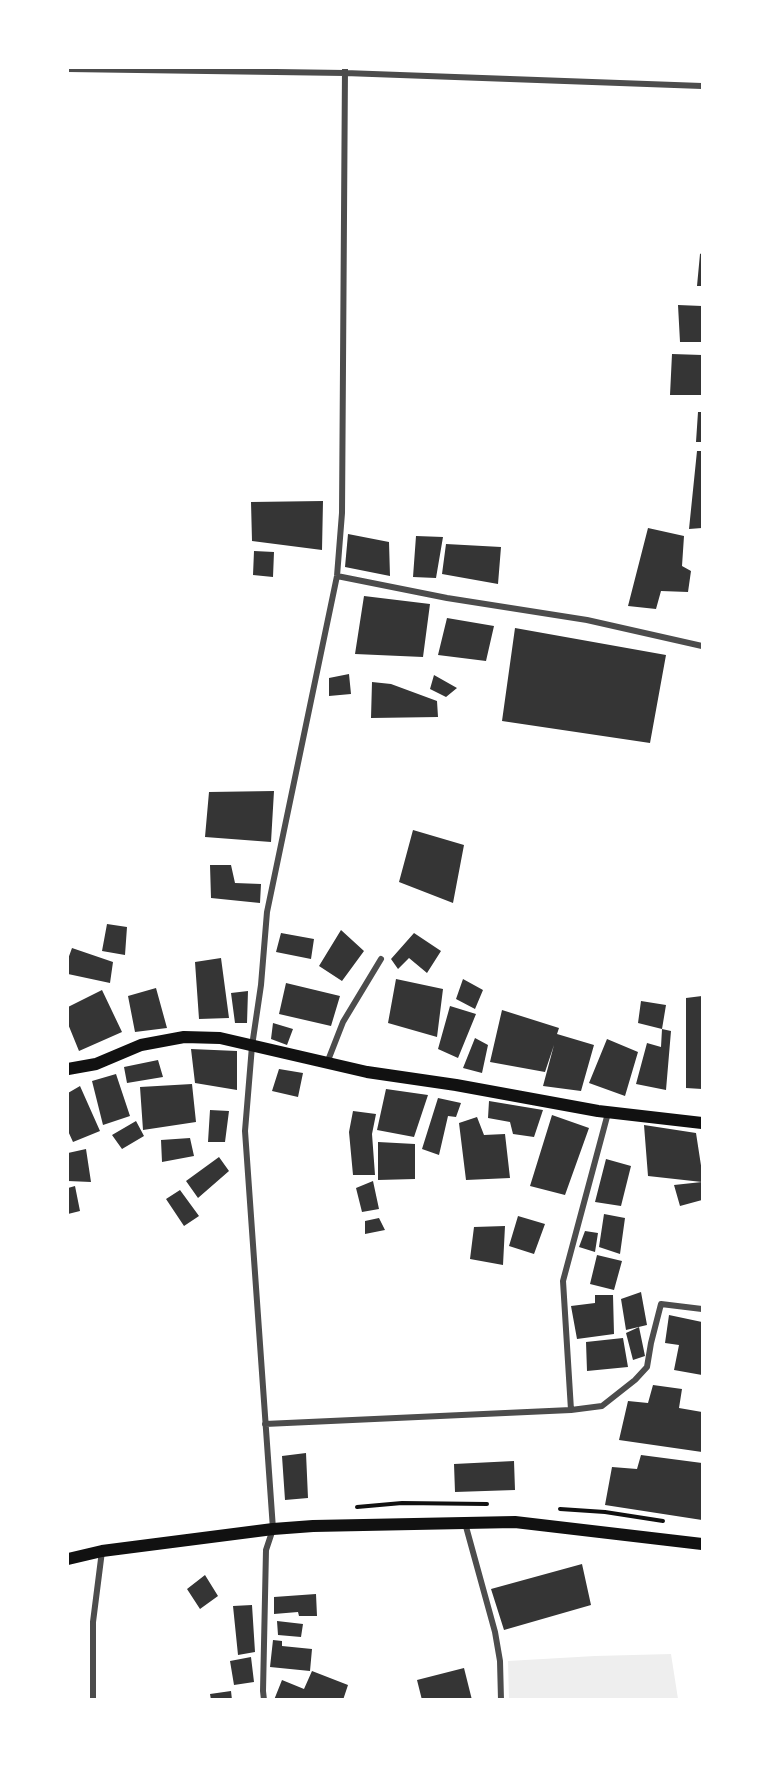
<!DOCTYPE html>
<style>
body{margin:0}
#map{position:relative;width:770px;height:1767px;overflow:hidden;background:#fff;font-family:Karla,sans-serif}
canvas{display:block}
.frame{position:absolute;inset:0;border:69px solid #fff;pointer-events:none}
</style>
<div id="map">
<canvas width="770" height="1767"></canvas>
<div class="frame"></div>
</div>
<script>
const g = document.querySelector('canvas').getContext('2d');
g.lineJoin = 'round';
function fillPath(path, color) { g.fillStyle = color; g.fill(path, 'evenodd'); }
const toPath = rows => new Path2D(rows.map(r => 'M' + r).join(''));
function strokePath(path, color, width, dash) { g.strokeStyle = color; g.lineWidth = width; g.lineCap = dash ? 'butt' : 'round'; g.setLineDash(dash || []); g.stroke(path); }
const green = toPath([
 [671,1654,678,1699,509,1699,508,1661,595,1656]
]);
const building = toPath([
 [702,253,702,286,697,286,700,254],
 [678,305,702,306,702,342,680,342],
 [672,354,702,355,702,395,670,395],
 [698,412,702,412,702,442,696,442],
 [697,451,702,451,702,528,689,529],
 [323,501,322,550,252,541,251,502],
 [648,528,684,536,682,566,691,571,688,592,661,591,656,609,628,606],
 [348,534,389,542,390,576,345,567],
 [416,536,443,537,436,578,413,577],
 [446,544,501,547,498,584,442,574],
 [254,551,274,552,273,577,253,575],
 [364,596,430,604,423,657,355,654],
 [447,618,494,626,486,661,438,655],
 [515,628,666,655,650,743,502,721],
 [349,674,351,694,329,696,329,678],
 [434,675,457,688,446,697,430,689],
 [372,682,391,684,437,701,438,717,371,718],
 [274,791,271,842,205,837,209,792],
 [413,830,464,845,453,903,399,882],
 [210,865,231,865,235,883,261,884,260,903,211,898],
 [107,924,127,927,125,955,102,951],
 [341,930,364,951,342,981,319,966],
 [281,933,314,939,311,959,276,952],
 [414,933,441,951,427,973,409,958,398,969,391,959],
 [72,948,113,962,110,983,68,974,68,959],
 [221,958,229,1018,199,1019,195,962],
 [396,979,443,989,437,1037,388,1023],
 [463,979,483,990,475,1009,456,999],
 [286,983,340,996,331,1026,279,1014],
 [156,988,167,1028,135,1032,128,996],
 [102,990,122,1032,79,1051,68,1024,68,1007],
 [248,991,247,1023,235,1023,231,993],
 [702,996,702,1089,686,1088,686,998],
 [641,1001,666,1005,662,1029,671,1031,666,1090,636,1084,647,1043,661,1047,662,1029,638,1023],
 [450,1006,476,1014,458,1058,438,1049],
 [502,1010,559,1028,557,1034,594,1045,581,1091,543,1086,554,1045,545,1072,490,1062],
 [273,1023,293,1029,287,1045,271,1039],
 [475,1038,488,1045,482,1073,463,1068],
 [607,1039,638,1052,625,1096,589,1083],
 [191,1049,237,1051,237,1090,195,1083],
 [158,1060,163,1077,127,1083,124,1067],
 [279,1069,303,1073,298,1097,272,1091],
 [116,1074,130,1116,103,1125,92,1081],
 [192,1084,196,1122,143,1130,140,1087],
 [80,1086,100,1131,73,1142,68,1131,68,1093],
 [386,1089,428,1095,414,1137,377,1130],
 [438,1098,461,1103,456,1117,448,1116,439,1155,422,1149],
 [489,1101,543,1110,534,1137,513,1134,510,1122,488,1118],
 [210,1110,229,1111,225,1142,208,1142],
 [353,1111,376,1114,372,1134,375,1175,353,1175,349,1132],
 [552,1115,589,1128,565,1195,530,1186],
 [477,1117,484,1135,505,1134,510,1178,466,1180,459,1123],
 [136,1121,144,1136,122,1149,112,1135],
 [644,1125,696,1133,702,1172,702,1182,648,1176],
 [190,1138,194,1156,162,1162,161,1140],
 [378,1142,415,1144,415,1179,378,1180],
 [86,1149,91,1182,68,1181,68,1153],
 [219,1157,229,1171,198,1198,186,1181],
 [606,1159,631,1166,621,1206,595,1202],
 [373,1181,379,1209,362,1212,356,1188],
 [702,1182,702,1200,680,1206,674,1185],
 [75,1186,80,1211,68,1214,68,1188],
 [180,1190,199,1216,184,1226,166,1199],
 [604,1214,625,1218,620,1254,599,1247],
 [518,1216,545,1224,534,1254,509,1246],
 [379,1218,385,1230,365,1234,365,1221],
 [505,1226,503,1265,470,1259,474,1227],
 [585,1231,598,1233,595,1252,579,1247],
 [597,1255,622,1261,614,1290,590,1284],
 [641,1292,647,1325,626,1330,621,1299],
 [595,1295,613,1295,614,1334,577,1339,571,1306,595,1303],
 [669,1315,702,1322,702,1375,674,1370,679,1345,665,1343],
 [639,1327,645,1356,633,1360,626,1333],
 [623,1338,628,1367,587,1371,586,1342],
 [653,1385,682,1389,679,1408,702,1412,702,1452,619,1440,628,1401,648,1403],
 [306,1453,308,1498,285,1500,282,1456],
 [641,1455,702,1463,702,1520,605,1505,612,1467,637,1469],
 [514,1461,515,1490,455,1492,454,1464],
 [582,1564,591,1605,504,1630,491,1589],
 [205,1575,218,1596,200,1609,187,1589],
 [316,1594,317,1616,299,1616,298,1612,274,1614,274,1597],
 [252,1605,255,1652,238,1655,233,1606],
 [277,1621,303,1624,301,1637,278,1635],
 [273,1640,282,1641,282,1646,312,1649,310,1671,270,1667],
 [251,1657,254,1682,234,1685,230,1661],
 [464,1668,472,1700,422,1700,417,1680],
 [312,1671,348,1685,343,1700,274,1700,282,1680,304,1689],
 [231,1691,232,1700,211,1700,210,1694]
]);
const path = toPath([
 [357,1507,402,1503,487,1504],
 [560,1509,605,1512,663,1521]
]);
const minor = toPath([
 [68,69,345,73,702,86],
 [337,576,447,598,587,620,702,646],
 [327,1063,343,1022,381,959],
 [571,1410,602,1406,635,1380,647,1367,651,1343,661,1304,702,1309],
 [265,1424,571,1410,563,1281,608,1113],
 [465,1523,495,1632,500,1661,501,1700],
 [93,1700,93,1622,102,1551],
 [264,1700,263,1691,266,1550,273,1529,245,1131,252,1046,261,985,267,912,337,576,342,513,345,68]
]);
const secondary = toPath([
 [68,1069,96,1064,141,1045,184,1037,220,1038,367,1072,456,1085,598,1111,702,1123],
 [68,1559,102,1551,273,1529,313,1526,515,1522,702,1544]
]);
fillPath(green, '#eee');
fillPath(building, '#353535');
strokePath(path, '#111', 4);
strokePath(minor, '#4c4c4c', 6);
strokePath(secondary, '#111', 12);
</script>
